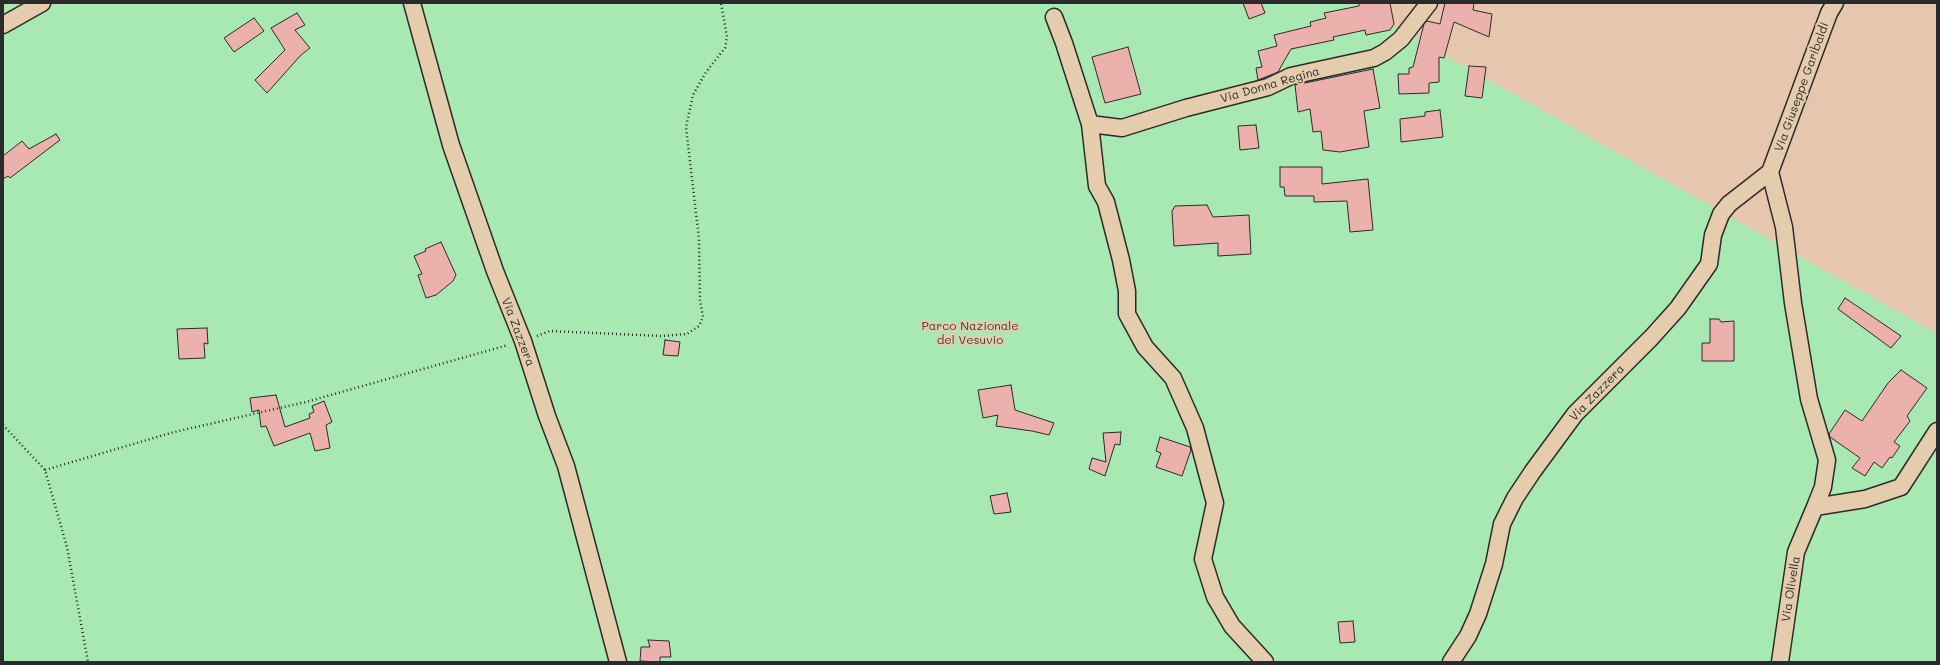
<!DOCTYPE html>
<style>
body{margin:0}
#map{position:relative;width:1940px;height:665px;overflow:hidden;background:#e6c7ad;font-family:Mali,sans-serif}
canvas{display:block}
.frame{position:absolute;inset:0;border:4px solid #2b2b2b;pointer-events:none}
</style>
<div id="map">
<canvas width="1940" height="665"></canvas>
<div class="frame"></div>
</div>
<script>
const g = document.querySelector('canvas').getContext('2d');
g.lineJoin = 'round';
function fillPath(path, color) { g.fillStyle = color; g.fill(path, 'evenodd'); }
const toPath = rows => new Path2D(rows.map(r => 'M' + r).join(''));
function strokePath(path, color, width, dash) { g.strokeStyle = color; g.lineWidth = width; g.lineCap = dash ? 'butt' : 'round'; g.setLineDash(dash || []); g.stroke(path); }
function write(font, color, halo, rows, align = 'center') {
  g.font = font + ' Mali,sans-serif'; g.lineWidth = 4; g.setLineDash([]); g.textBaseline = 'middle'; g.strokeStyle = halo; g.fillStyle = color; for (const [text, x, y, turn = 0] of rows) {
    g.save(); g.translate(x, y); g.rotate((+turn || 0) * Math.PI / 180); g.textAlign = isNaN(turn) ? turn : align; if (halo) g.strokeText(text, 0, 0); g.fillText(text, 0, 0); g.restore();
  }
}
const green = toPath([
 [3,3,1353,3,1937,334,1937,662,3,662]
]);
const building = toPath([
 [1243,3,1261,3,1265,13,1249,19,1243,3],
 [1359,3,1390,3,1394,24,1390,30,1366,35,1365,30,1333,37,1334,40,1291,49,1278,72,1258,80,1256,68,1262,67,1258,51,1277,46,1274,35,1311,26,1310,22,1326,18,1324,13,1359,6,1359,3],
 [1445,3,1474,3,1473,10,1492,14,1489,37,1454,22,1444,58,1439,57,1439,82,1429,83,1429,93,1399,94,1398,74,1409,74,1409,68,1413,67,1424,24,1427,21,1440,24,1445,3],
 [297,13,305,25,295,30,310,48,301,55,267,93,255,80,285,50,271,28,297,13],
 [254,18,264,31,234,52,224,38,254,18],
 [1128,47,1141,94,1105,103,1092,57,1128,47],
 [1469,66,1486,67,1482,98,1465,96,1469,66],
 [1373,69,1380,108,1364,111,1369,147,1340,152,1323,150,1321,131,1313,132,1310,109,1298,112,1295,85,1373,69],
 [1440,110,1443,137,1401,142,1400,119,1425,116,1425,112,1440,110],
 [1256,125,1259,148,1240,150,1238,126,1256,125],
 [56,134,60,140,10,178,8,176,3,179,3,156,22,141,29,149,56,134],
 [1280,167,1322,167,1322,184,1368,179,1373,230,1350,232,1347,201,1314,202,1314,196,1285,196,1284,187,1280,187,1280,167],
 [1207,205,1213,217,1249,215,1251,254,1218,256,1218,243,1174,246,1172,211,1175,206,1207,205],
 [441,242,456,275,453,281,436,295,426,298,418,275,422,274,414,256,426,251,425,249,441,242],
 [1845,298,1901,336,1891,348,1838,309,1845,298],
 [1710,319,1719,319,1721,322,1734,321,1734,361,1702,361,1702,343,1710,343,1710,319],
 [207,328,208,344,204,343,205,358,179,359,177,329,207,328],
 [665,340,680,342,678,356,663,355,665,340],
 [1901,370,1927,388,1907,416,1910,421,1894,442,1900,446,1892,458,1890,457,1882,468,1874,462,1865,476,1852,468,1860,458,1830,437,1829,434,1845,410,1862,421,1888,383,1901,370],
 [1011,385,1015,410,1054,423,1049,435,1032,431,996,426,998,415,983,418,978,390,1011,385],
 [276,395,285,427,310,418,309,414,314,412,312,406,324,401,332,422,326,425,330,448,315,451,310,433,274,446,266,426,261,427,259,410,252,412,250,398,276,395],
 [1121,432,1120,445,1115,444,1105,476,1089,469,1092,458,1106,462,1103,433,1121,432],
 [1160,437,1190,447,1191,450,1182,476,1156,467,1161,453,1156,451,1160,437],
 [1007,493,1011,512,994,514,990,496,1007,493],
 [1353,621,1355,642,1340,643,1338,622,1353,621],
 [648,640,669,641,671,657,660,657,660,662,640,661,641,647,650,647,648,640]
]);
const path = toPath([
 [537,336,550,331,661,336,687,334,699,326,703,317,700,300,699,239,686,127,693,95,706,72,725,48,727,37,721,3],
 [3,425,45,470,67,547,88,662],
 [45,470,174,432,306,402,508,345]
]);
const minor = toPath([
 [412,3,451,145,495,271,523,341,547,416,566,466,618,662],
 [1054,17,1064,43,1090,124,1097,186,1106,202,1121,260,1127,291,1127,314,1145,347,1173,378,1195,428,1215,503,1203,559,1215,597,1232,626,1265,662],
 [3,25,42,3],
 [1090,124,1122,128,1186,108,1268,87,1291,76,1374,58,1385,52,1401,39,1429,3],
 [1770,172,1784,227,1793,303,1809,399,1827,460,1823,487,1815,507],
 [1770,172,1829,13,1835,3],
 [1451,662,1468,636,1478,614,1494,564,1502,524,1515,498,1533,471,1575,414,1651,338,1678,308,1709,264,1713,235,1721,214,1729,204,1770,172],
 [1780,662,1796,552,1815,507,1865,499,1901,487,1937,431]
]);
const streetNames = [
 ["Via Donna Regina",1270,85,-16],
 ["Via Giuseppe Garibaldi",1802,87,-70],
 ["Via Zazzera",518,332,69],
 ["Via Zazzera",1597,393,-46],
 ["Via Olivella",1791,589,-81]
];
const parkNames = [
 ["Parco Nazionale",970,326],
 ["del Vesuvio",970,340]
];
fillPath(green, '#a8e9b3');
fillPath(building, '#ecb1ac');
strokePath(building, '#2b2b2b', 1);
strokePath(minor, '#2b2b2b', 19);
strokePath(path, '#2b2b2b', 2.5, [1, 3]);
strokePath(minor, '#e5ccad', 16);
write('12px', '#2b2b2b', '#e5ccad', streetNames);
write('12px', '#383e39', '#e5ccad', parkNames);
</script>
